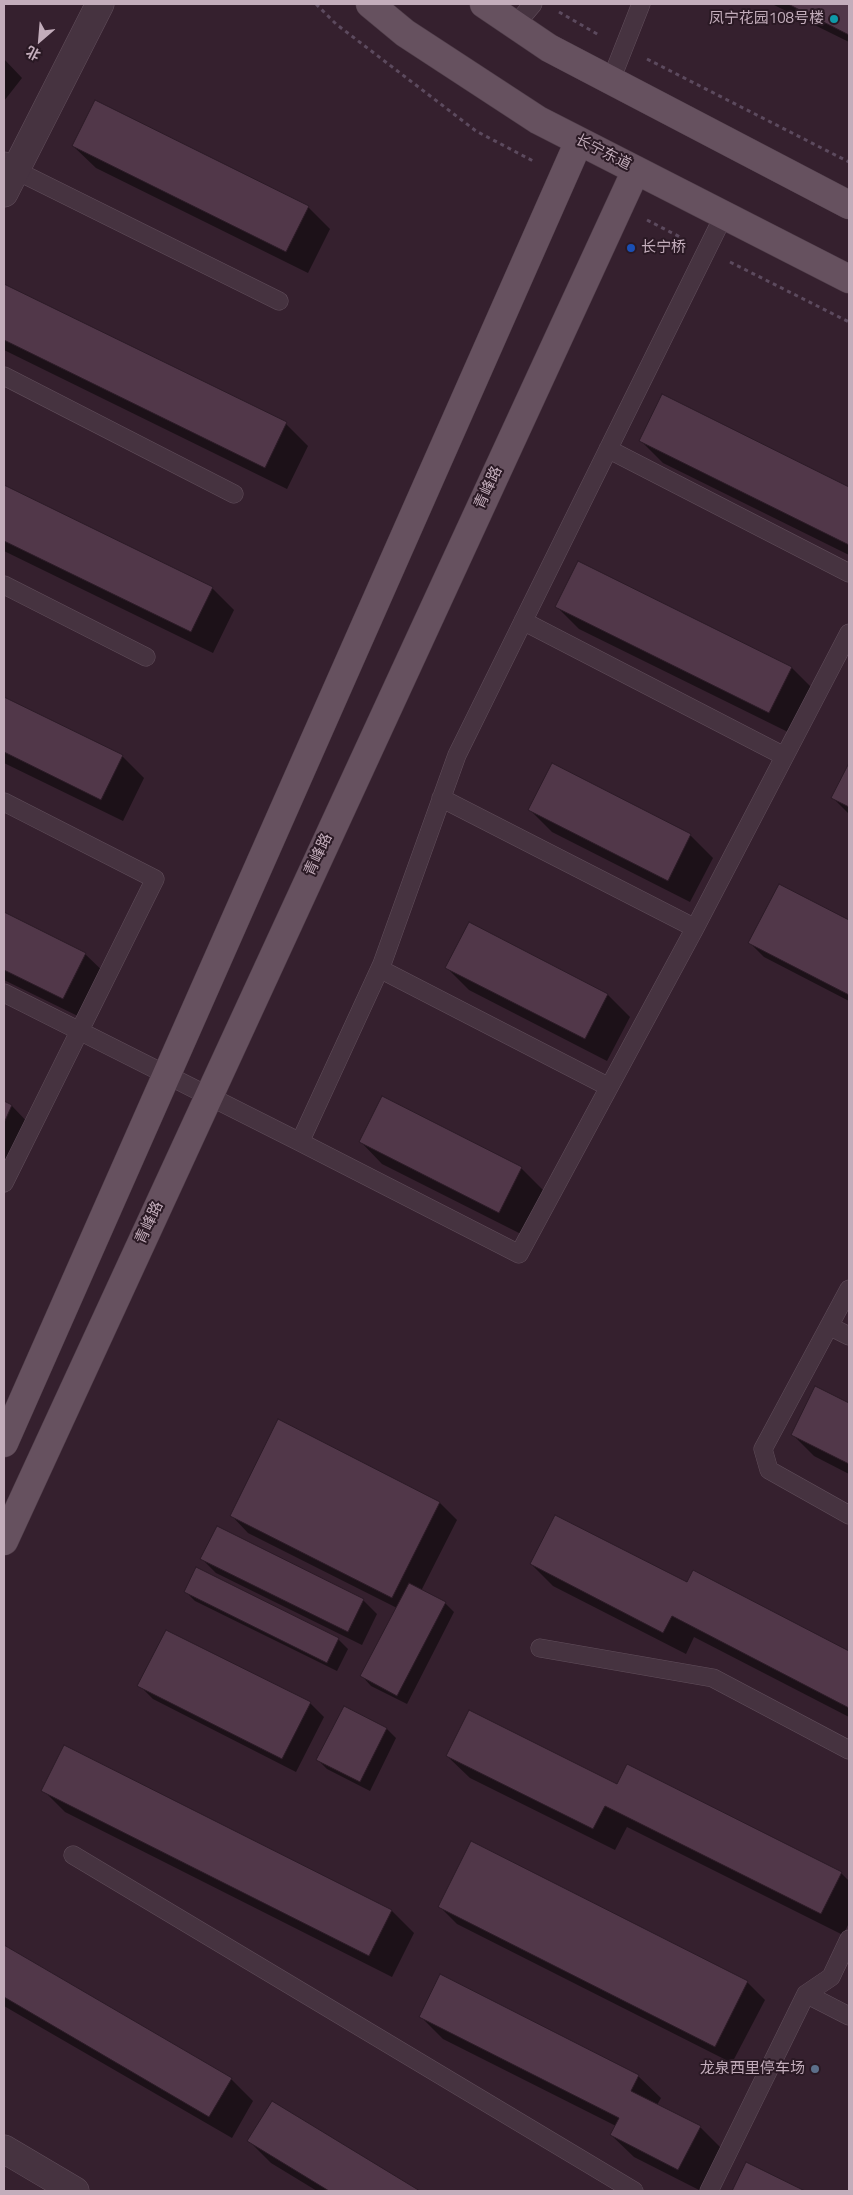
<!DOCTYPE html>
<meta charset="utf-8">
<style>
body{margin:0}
#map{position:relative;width:853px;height:2195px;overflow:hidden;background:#35202e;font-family:"Titillium Web","Noto Sans SC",sans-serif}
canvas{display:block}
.frame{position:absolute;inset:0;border:5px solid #c3adbb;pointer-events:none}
.north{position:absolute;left:15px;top:15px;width:50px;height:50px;-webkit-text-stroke:4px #2a1924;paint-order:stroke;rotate:207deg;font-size:14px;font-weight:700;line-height:20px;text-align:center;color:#c3adbb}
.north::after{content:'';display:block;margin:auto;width:18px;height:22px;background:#c3adbb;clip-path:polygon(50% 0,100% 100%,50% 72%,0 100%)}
</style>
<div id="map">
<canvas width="853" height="2195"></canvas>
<div class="frame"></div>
<div class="north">北</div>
</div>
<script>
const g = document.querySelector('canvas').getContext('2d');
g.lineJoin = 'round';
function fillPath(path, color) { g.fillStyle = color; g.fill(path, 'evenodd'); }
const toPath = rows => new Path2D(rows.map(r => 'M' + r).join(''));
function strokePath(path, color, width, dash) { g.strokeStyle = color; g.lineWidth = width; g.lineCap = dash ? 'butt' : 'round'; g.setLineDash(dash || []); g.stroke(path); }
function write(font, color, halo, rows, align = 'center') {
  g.font = font + ' "Titillium Web","Noto Sans SC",sans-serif'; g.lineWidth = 4; g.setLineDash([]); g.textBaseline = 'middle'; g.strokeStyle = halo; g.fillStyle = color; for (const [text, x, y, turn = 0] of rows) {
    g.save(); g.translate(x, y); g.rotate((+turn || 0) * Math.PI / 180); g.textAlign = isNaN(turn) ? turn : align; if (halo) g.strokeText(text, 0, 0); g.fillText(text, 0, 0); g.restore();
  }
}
const shadow = toPath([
 [772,4,849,4,849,42],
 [4,59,22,78,4,101],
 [73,146,308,207,330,229,308,273,96,168],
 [4,286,286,424,308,446,287,489,4,350],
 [663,396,849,489,849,555,663,463,641,441],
 [4,486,212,588,234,610,213,653,4,551],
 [579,563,792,668,814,690,792,734,579,629,557,607],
 [4,698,122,756,144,778,123,821,4,763],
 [552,765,691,836,713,858,690,902,552,832,529,809],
 [849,766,849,814,833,798],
 [780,885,849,921,849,1001,764,957,750,943],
 [4,913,85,954,108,976,86,1020,4,980],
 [447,968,608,995,630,1017,607,1061,469,990],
 [4,1103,12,1106,34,1129,4,1169],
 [360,1141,521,1168,543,1190,521,1234,382,1164],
 [816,1388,849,1404,849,1474,814,1456,792,1434],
 [440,1503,457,1520,421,1591,445,1603,454,1612,407,1704,371,1686,362,1676,397,1608,248,1533,231,1515],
 [202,1559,363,1600,377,1614,362,1645,216,1573],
 [531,1564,687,1584,693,1572,849,1652,849,1717,694,1637,686,1654,553,1586],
 [186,1592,338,1639,348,1649,337,1671,195,1601],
 [139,1685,310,1703,324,1717,296,1772,153,1699],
 [344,1707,387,1729,396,1738,370,1791,327,1769,317,1759],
 [64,1747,392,1911,414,1933,392,1977,65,1812,43,1790],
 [447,1756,617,1785,841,1873,849,1881,849,1923,843,1935,627,1827,615,1850,470,1778],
 [472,1843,747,1982,765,2000,732,2063,457,1924,440,1907],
 [4,1947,231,2079,253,2101,232,2138,4,2006],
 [420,2016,638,2076,661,2098,657,2105,700,2127,722,2149,701,2191,634,2157,611,2135,616,2126,443,2039],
 [272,2103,417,2191,317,2191,271,2163,249,2141],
 [747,2164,802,2191,733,2191]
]);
const building = toPath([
 [788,4,849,4,849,35,788,4],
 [95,100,309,206,286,252,72,146,95,100],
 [4,284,287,422,265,468,4,340,4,284],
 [662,394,849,487,849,545,639,441,662,394],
 [4,485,213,587,191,632,4,541,4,485],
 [578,561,792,667,769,713,555,607,578,561],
 [4,697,123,755,101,800,4,752,4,697],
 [552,763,691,834,668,881,528,810,552,763],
 [849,763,849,807,831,798,849,763],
 [779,884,849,920,849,995,748,943,779,884],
 [4,912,86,953,63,999,4,970,4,912],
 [469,922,608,994,585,1039,445,968,469,922],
 [382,1096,522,1167,499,1213,359,1142,382,1096],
 [4,1101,12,1105,4,1123,4,1101],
 [815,1386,849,1403,849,1464,791,1435,815,1386],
 [278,1419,440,1502,392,1598,230,1516,278,1419],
 [555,1515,687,1582,693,1570,849,1651,849,1708,672,1616,663,1633,530,1564,555,1515],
 [217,1526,364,1599,348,1632,200,1559,217,1526],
 [196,1567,339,1638,327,1663,184,1592,196,1567],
 [409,1583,446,1602,397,1696,360,1676,409,1583],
 [166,1630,311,1702,282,1759,137,1686,166,1630],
 [344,1706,387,1728,360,1782,316,1760,344,1706],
 [469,1710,617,1784,627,1764,842,1872,821,1914,605,1806,593,1829,446,1756,469,1710],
 [64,1745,392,1910,369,1956,41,1791,64,1745],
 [471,1841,748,1981,715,2047,438,1907,471,1841],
 [4,1945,232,2078,209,2117,4,1997,4,1945],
 [440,1974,639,2075,631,2091,701,2126,678,2170,610,2135,619,2118,419,2017,440,1974],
 [272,2101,420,2191,329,2191,247,2141,272,2101],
 [746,2162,805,2191,732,2191,746,2162]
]);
const path = toPath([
 [316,4,336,24,476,131,535,162],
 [559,12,599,35],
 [647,59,849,162],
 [647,220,682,238],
 [730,262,849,322]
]);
const service = toPath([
 [516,24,533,4],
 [611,80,641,4],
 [4,161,15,170,279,301],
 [4,376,234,494],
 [608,449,849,573],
 [4,585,146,657],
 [523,621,784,756],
 [441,798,695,928],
 [4,802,155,879,4,1183],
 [380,969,609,1087],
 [4,993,300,1142,382,964,457,755,724,215],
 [300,1142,519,1254,695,928,849,633],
 [849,1289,763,1449,769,1470,849,1515],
 [829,1326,849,1336],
 [540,1648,713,1678,849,1750],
 [73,1855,634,2191],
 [806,1994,849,2016],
 [709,2191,806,1994,831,1977,849,1939]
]);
const minor = toPath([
 [4,193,100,4]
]);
const tertiary = toPath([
 [4,2149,75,2191]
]);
const primary = toPath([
 [370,4,405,33,538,120,849,279],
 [484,4,549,48,849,205],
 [4,1443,579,141],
 [4,1541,636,170]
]);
const markers = [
 [834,19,5,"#0f9aa8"],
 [631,248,5,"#1a4fb4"],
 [815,2069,5,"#5c6f8a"]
];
const poiNames = [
 ["凤宁花园108号楼",824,19],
 ["长宁桥",641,248,"left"],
 ["龙泉西里停车场",805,2069]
];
const streetNames = [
 ["长宁东道",603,153,27],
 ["青峰路",489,488,-65],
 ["青峰路",319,855,-65],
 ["青峰路",150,1223,-65]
];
fillPath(shadow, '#0007');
fillPath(building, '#513749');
strokePath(building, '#2c1b27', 1);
strokePath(service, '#614e5b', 19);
strokePath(minor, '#614e5b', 29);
strokePath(tertiary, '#614e5b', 29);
strokePath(primary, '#4f3d49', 29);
strokePath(path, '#5c4a5e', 3, [4, 4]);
strokePath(service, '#463340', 18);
strokePath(minor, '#463340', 28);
strokePath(tertiary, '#463340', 28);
strokePath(primary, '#66515f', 28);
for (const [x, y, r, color] of markers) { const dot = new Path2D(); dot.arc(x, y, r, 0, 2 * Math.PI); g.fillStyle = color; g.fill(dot); strokePath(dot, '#2a1924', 2); }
write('15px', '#c3adbb', '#2a1924', poiNames, 'right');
write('15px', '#c3adbb', '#2a1924', streetNames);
</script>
